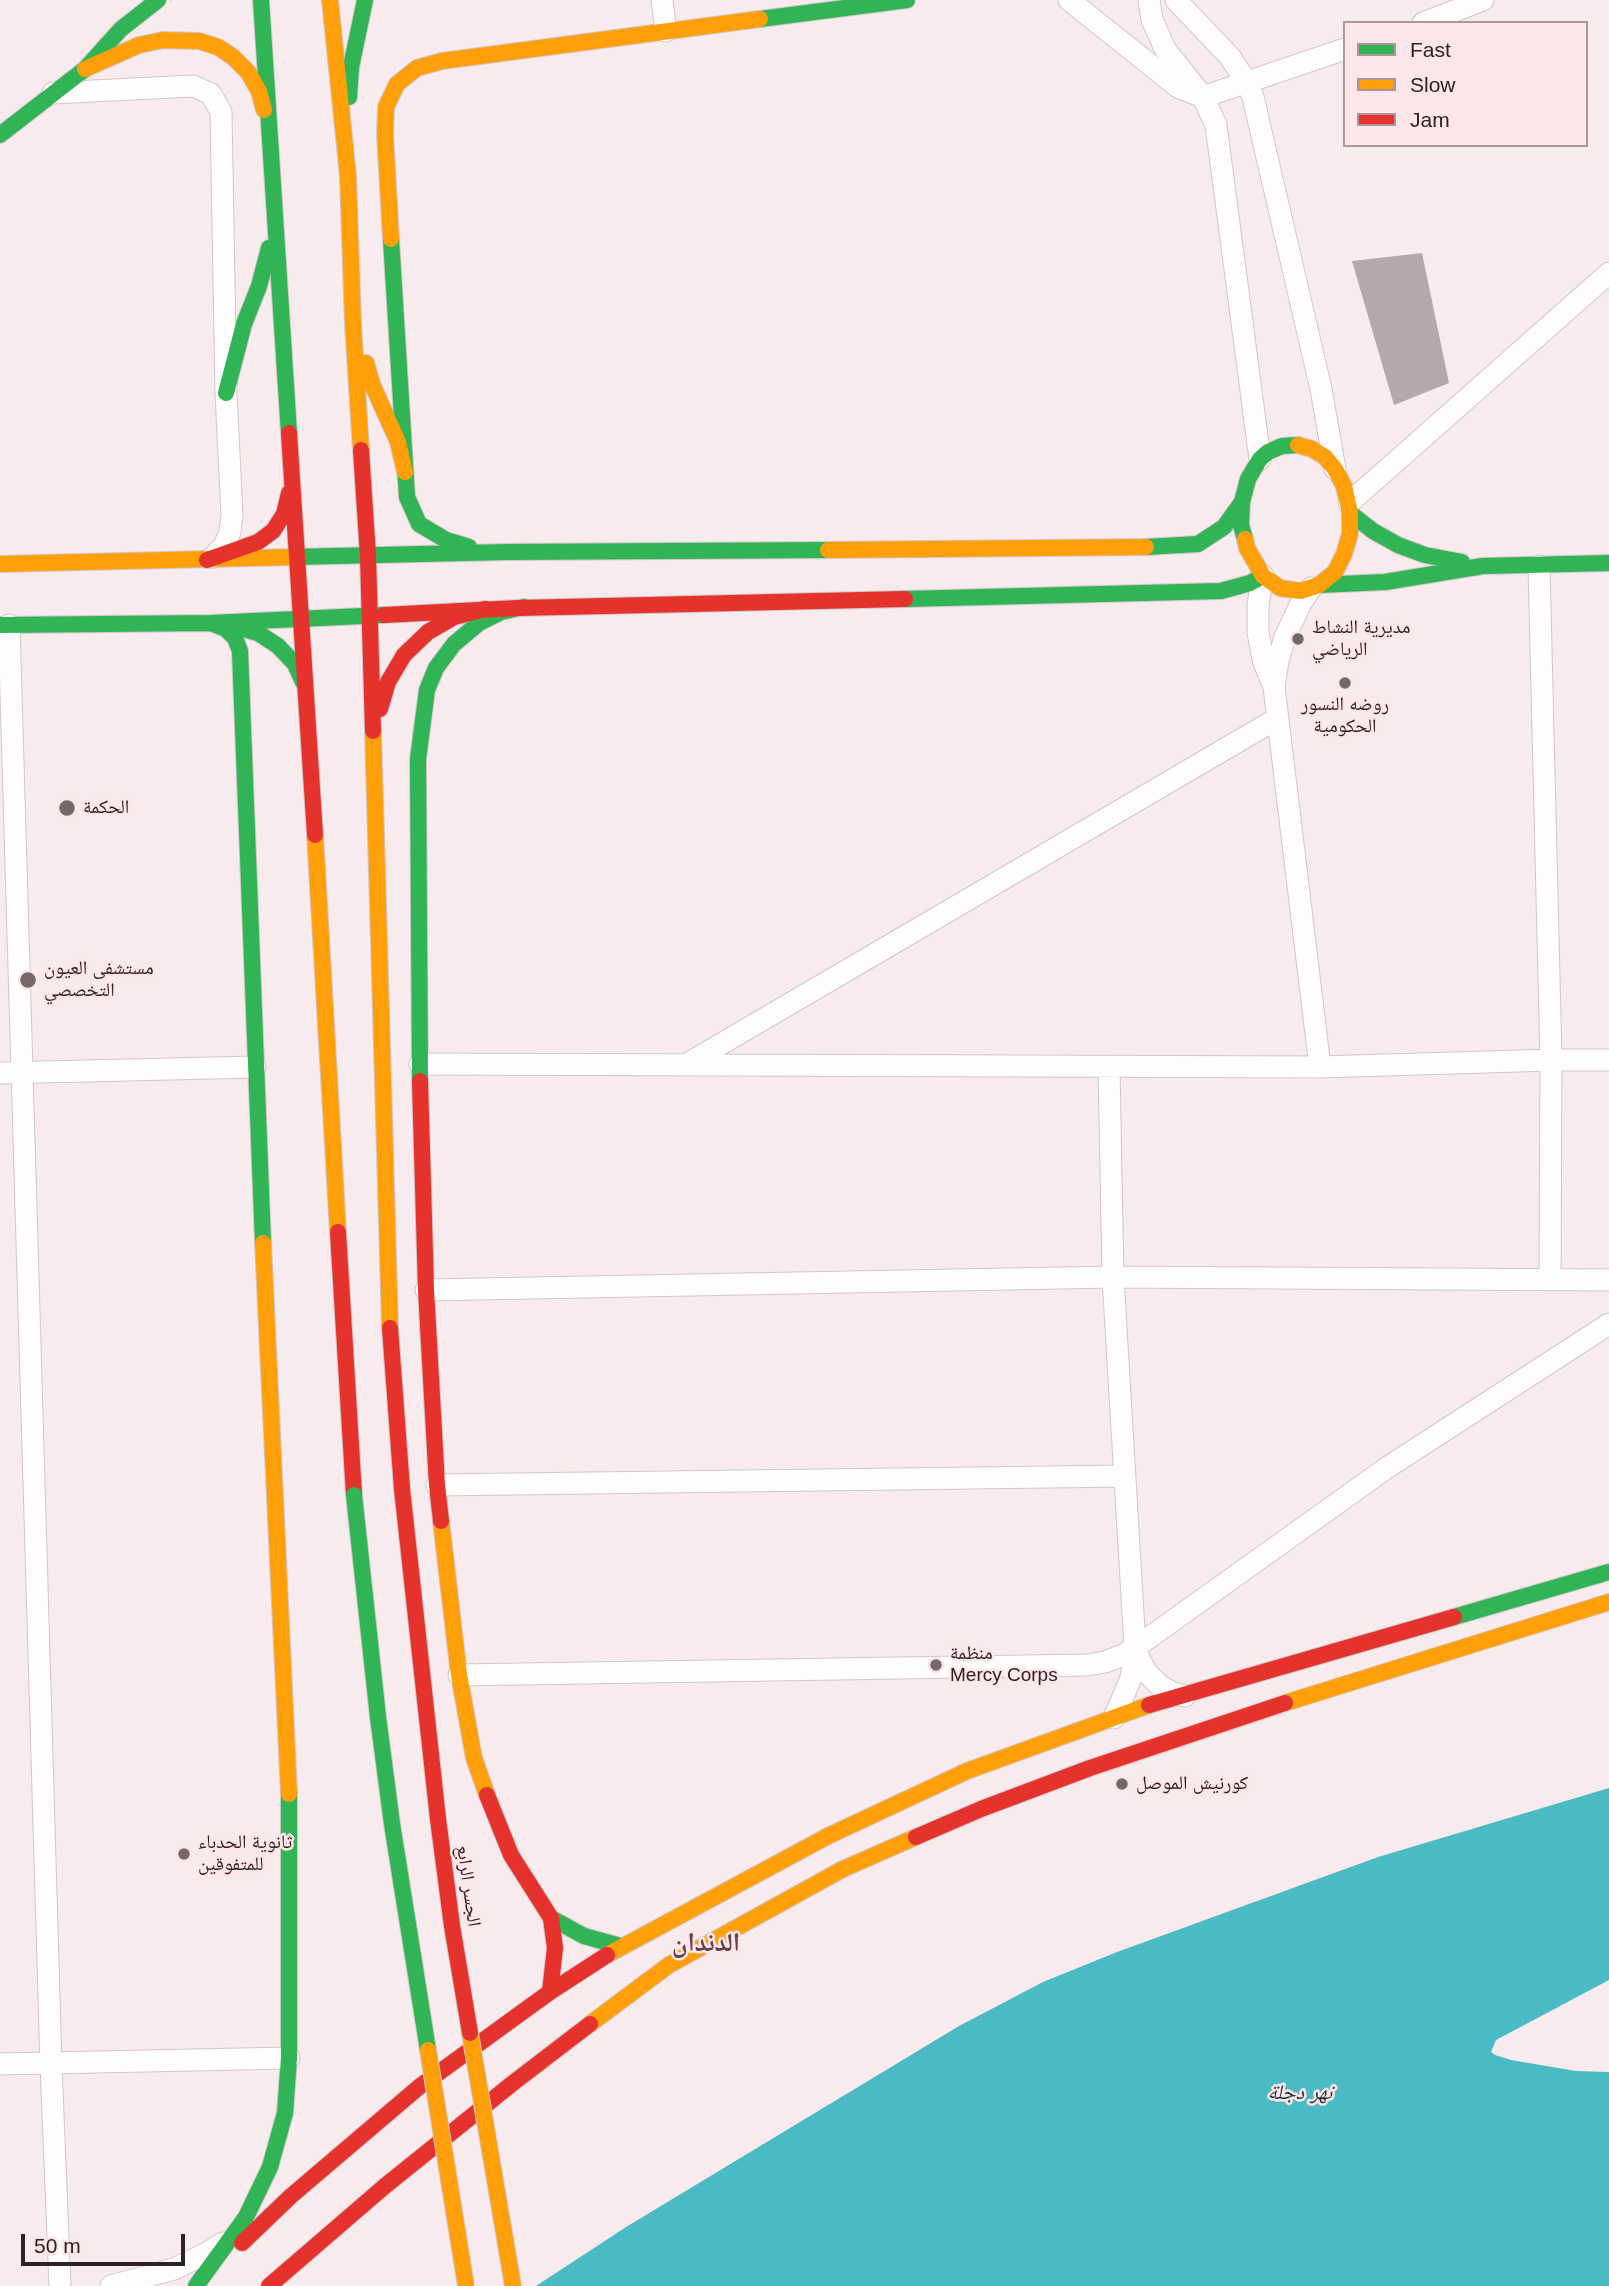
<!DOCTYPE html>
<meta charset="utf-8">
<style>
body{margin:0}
#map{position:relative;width:1609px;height:2286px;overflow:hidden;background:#f8ebed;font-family:Arial,sans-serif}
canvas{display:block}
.legend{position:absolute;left:1343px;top:21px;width:245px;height:126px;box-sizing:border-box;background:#fde6e9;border:2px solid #aa979a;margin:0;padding:9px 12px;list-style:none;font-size:21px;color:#2e2123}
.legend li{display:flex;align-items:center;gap:14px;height:35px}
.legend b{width:35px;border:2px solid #aa979a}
.scale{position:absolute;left:21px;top:2234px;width:164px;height:32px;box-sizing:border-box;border:4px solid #2e2123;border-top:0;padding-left:9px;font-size:21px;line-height:24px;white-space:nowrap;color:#2e2123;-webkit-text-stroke:5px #fde6e9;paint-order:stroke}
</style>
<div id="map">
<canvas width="1609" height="2286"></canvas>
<ul class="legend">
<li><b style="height:9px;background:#30b455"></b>Fast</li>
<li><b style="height:9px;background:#ff9f0a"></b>Slow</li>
<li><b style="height:9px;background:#e5322d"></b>Jam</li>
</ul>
<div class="scale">50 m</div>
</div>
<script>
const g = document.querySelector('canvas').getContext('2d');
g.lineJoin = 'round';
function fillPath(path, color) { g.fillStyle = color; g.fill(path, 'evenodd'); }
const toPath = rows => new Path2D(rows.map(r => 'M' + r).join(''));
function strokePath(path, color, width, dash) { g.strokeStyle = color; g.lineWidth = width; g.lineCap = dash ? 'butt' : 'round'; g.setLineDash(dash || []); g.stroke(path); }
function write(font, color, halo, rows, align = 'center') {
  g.font = font + ' Arial,"Noto Naskh Arabic",sans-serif'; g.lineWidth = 5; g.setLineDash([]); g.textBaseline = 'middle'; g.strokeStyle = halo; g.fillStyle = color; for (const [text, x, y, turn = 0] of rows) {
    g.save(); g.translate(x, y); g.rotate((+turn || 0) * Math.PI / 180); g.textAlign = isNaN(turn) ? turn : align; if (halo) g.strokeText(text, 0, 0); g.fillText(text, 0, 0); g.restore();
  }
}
const water = toPath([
 [1609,1788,1609,1980,1496,2040,1491,2052,1495,2055,1511,2060,1576,2071,1609,2072,1609,2286,536,2286,626,2227,959,2026,1043,1982,1117,1952,1378,1857]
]);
const building = toPath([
 [1422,253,1449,383,1394,405,1352,261]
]);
const street = toPath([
 [662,0,666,31],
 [1069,0,1178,87,1203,97,1345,49],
 [1149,0,1152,19,1165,49,1203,97,1216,125,1260,459],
 [1176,0,1230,57,1247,83,1253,97,1321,389,1335,469],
 [1423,23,1483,0],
 [53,93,193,86,211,94,221,112,226,393,232,515,230,532,224,546,213,557],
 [1349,503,1609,273],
 [1539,566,1551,1060,1550,1280],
 [1263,576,1258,604,1258,632,1263,660,1274,687,1320,1067],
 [9,625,51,2065,60,2286],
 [1274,687,1278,661,1285,637,1301,603,1311,588],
 [420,1064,1320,1067,1551,1060,1609,1060],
 [687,1064,1278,718],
 [1109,1067,1113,1277,1135,1647,1131,1678,1114,1718],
 [0,1073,255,1067],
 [426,1290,1113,1277,1609,1280],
 [437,1485,1125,1476],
 [1136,1649,1140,1661,1148,1674,1159,1685,1173,1693,1185,1696],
 [459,1675,1087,1665,1105,1662,1125,1654,1150,1637,1388,1467,1609,1324],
 [0,2064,289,2058],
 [111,2286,174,2269,207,2253,223,2243]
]);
const fast = toPath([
 [261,0,289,433],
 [760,19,907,0],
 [349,97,351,67,365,0],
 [0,135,85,69,121,29,158,0],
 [391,239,407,497,419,524,446,540,469,547],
 [226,393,244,324,259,286,269,248],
 [1350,513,1373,531,1398,545,1425,555,1462,562],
 [1245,539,1241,525,1242,502,1248,479,1260,459,1268,452,1282,446,1298,445],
 [1146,547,1198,544,1224,527,1242,502],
 [292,557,507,552,828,550],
 [1319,585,1385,582,1483,566,1609,563],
 [905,599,1221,591,1250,583,1263,576],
 [211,623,226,629,235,638,240,651,263,1243],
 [211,623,234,626,258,633,278,646,295,664,303,682],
 [0,625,211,623,384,615],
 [420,1081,418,759,427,690,436,668,454,644,479,623,501,612,524,607],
 [1454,1617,1609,1572],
 [551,1918,584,1936,620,1946],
 [196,2286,246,2217,270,2167,285,2113,289,2058,289,1794]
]);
const slow = toPath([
 [330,0,348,176,353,324,361,450],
 [85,69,139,45,163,40,199,41,218,47,233,57,248,72,259,91,264,110],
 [391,239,385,134,386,107,397,84,417,68,442,61,760,19],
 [366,363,372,384,398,442,405,472],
 [1245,539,1247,548,1263,576,1280,588,1300,591,1319,585,1335,572,1344,554,1350,534,1350,513,1344,486,1335,469,1325,457,1312,449,1298,445],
 [828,550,1146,547],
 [0,564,292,557],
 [373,731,390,1328],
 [315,835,338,1232],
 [263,1243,289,1794],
 [441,1521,459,1675,474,1758,487,1795],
 [1285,1703,1609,1602],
 [607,1955,828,1836,967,1771,1149,1705],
 [590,2024,669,1965,843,1869,916,1837]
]);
const jam = toPath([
 [289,433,315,835],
 [361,450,368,556,373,731],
 [207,560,258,542,273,531,284,514,289,493],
 [384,615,518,608,905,599],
 [380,709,388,682,404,655,428,632,454,617,485,609],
 [420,1081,426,1290,437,1485,441,1521],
 [338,1232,354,1495],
 [390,1328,402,1489],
 [1149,1705,1454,1617],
 [487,1795,511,1855,551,1918,555,1948,550,1992],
 [916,1837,981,1809,1090,1768,1285,1703],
 [242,2243,291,2196,419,2087,550,1992,607,1955],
 [269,2286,385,2186,513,2083,590,2024]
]);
const fastBridge = toPath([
 [354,1495,378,1717,392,1824,428,2050]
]);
const slowBridge = toPath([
 [470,2033,513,2286],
 [428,2050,466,2286]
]);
const jamBridge = toPath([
 [402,1489,438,1819,452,1926,470,2033]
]);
const markers = [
 [1298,639,7,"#75686a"],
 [1345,683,7,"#75686a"],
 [67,808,9,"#75686a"],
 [28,980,9,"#75686a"],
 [936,1665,7,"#75686a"],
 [1122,1784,7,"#75686a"],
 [184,1854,7,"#75686a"]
];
const poiNames = [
 ["مديرية النشاط",1312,628],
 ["الرياضي",1312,650],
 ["روضه النسور",1345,705,"center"],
 ["الحكومية",1345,727,"center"],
 ["الحكمة",83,808],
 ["مستشفى العيون",44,969],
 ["التخصصي",44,991],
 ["منظمة",950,1654],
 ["Mercy Corps",950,1676],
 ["كورنيش الموصل",1136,1784],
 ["ثانوية الحدباء",198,1843],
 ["للمتفوقين",198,1865]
];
const streetNames = [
 ["الجسر الرابع",468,1886,82]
];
const waterNames = [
 ["نهر دجلة",1300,2093]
];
const districtNames = [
 ["الدندان",706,1944]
];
fillPath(water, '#4abbc4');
fillPath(building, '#b4a8aa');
strokePath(street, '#d2c6c8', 23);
strokePath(fast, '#d2c6c8', 18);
strokePath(slow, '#d2c6c8', 18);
strokePath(jam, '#d2c6c8', 18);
strokePath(street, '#fefcfc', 21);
strokePath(fast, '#30b455', 16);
strokePath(slow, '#ff9f0a', 16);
strokePath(jam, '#e5322d', 16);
strokePath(fastBridge, '#d2c6c8', 18, []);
strokePath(slowBridge, '#d2c6c8', 18, []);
strokePath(jamBridge, '#d2c6c8', 18, []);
strokePath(fastBridge, '#30b455', 16);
strokePath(slowBridge, '#ff9f0a', 16);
strokePath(jamBridge, '#e5322d', 16);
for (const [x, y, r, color] of markers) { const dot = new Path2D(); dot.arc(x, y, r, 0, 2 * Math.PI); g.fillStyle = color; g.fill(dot); strokePath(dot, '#fde6e9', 2.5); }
write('19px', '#2e2123', '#fde6e9', poiNames, 'left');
write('19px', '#2e2123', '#fde6e9', streetNames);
write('italic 21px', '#1e3537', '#fde6e9', waterNames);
write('bold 26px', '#634449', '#fde6e9', districtNames);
</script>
